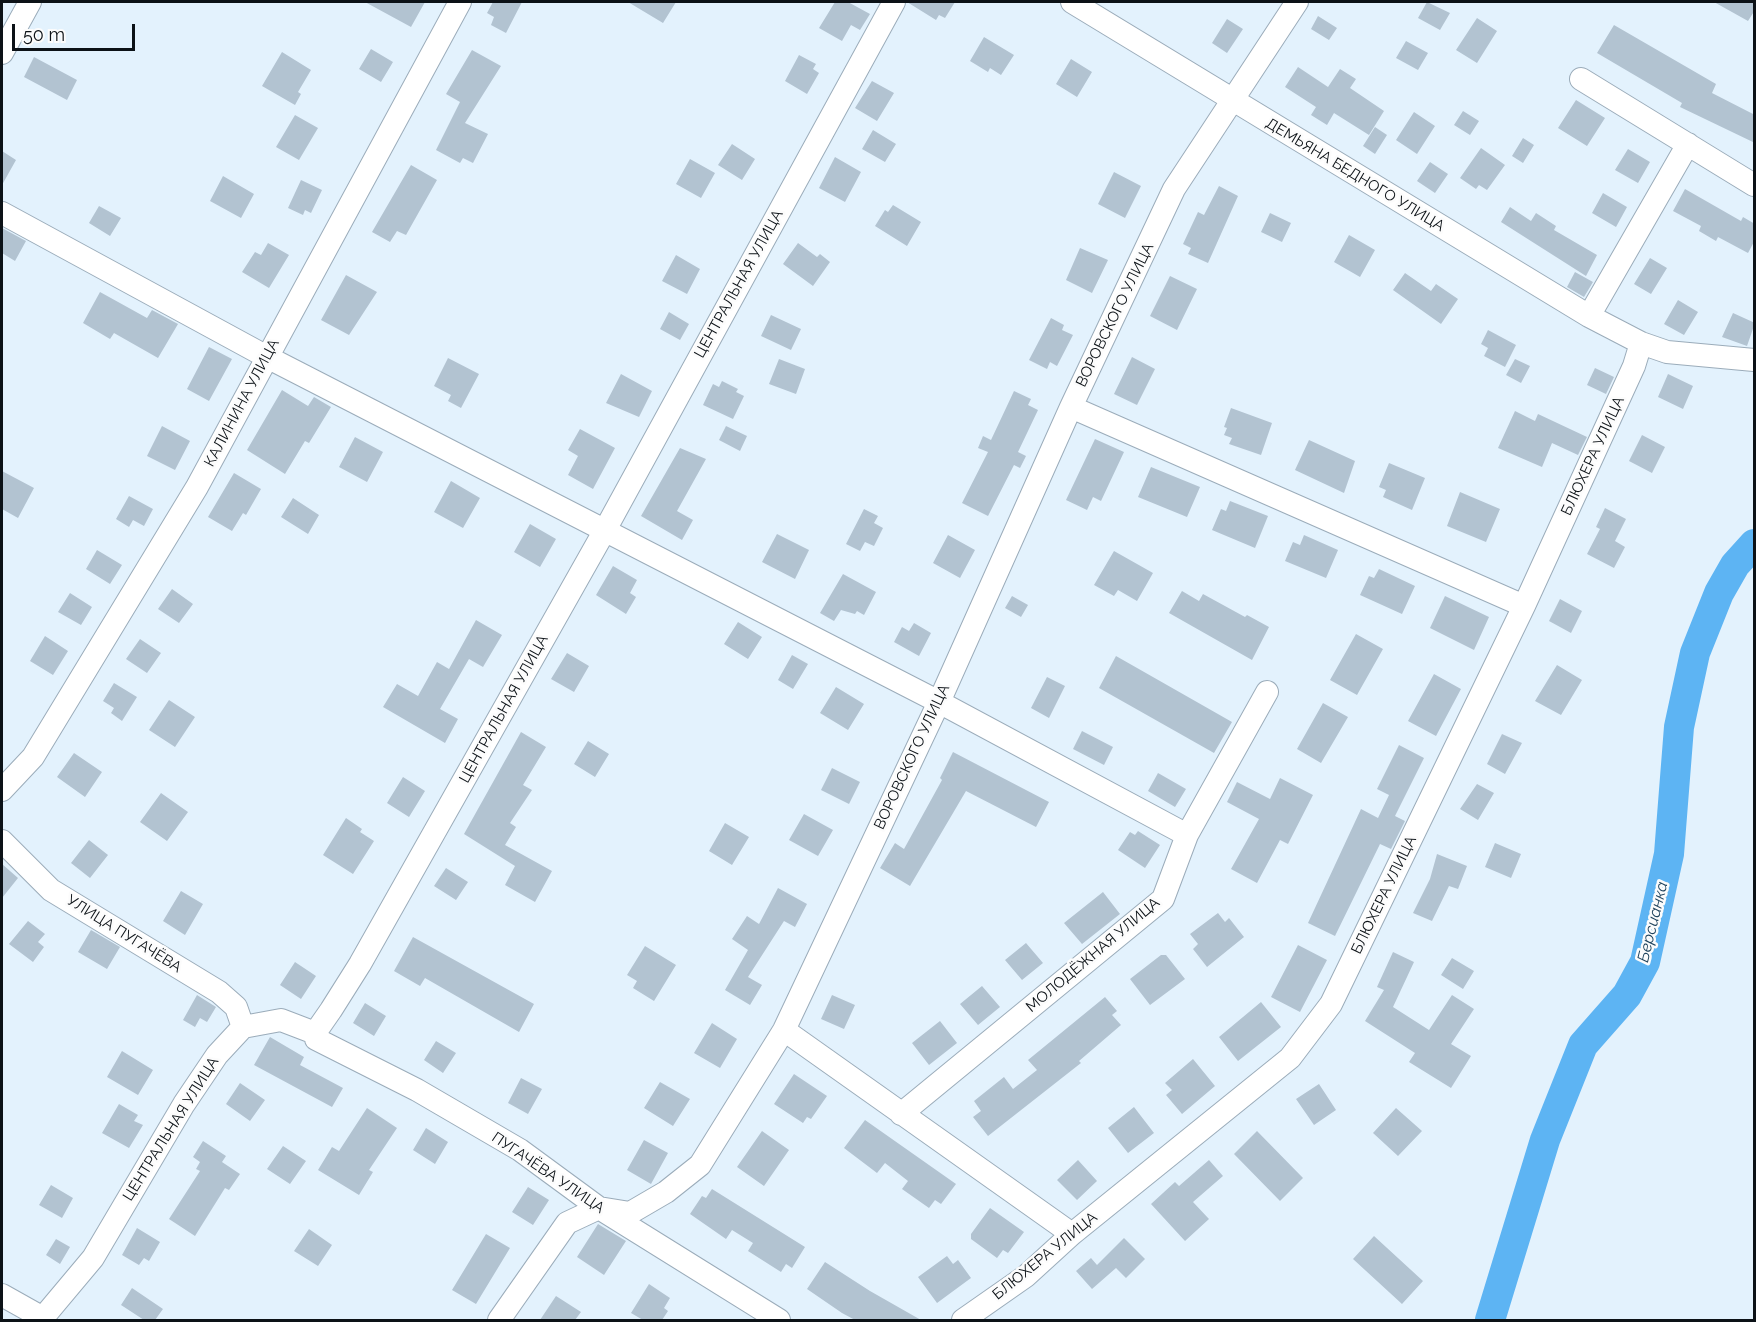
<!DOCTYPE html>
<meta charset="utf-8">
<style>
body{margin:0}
#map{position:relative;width:1756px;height:1322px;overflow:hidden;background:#e3f2fd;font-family:Raleway,sans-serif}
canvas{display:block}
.frame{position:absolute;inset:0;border:3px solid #0c1217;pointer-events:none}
.scale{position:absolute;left:12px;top:24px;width:123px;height:27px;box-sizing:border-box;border:3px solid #0c1217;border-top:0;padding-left:8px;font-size:18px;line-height:21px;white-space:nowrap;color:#0c1217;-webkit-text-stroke:4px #fcfcfc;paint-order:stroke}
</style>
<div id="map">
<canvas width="1756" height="1322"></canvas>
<div class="frame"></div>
<div class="scale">50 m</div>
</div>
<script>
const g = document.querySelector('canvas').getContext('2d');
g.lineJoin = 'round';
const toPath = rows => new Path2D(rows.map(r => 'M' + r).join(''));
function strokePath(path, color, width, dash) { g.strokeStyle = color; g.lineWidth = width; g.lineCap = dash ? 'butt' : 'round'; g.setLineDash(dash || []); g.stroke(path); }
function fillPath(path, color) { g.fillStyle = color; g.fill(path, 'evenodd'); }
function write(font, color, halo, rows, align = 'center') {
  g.font = font + ' Raleway,sans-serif'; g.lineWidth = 5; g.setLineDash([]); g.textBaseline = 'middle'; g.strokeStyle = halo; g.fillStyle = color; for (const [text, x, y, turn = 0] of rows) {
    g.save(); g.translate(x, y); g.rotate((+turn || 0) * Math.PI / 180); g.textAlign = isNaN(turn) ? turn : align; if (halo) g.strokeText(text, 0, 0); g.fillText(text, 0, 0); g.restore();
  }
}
const river = toPath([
 [1490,1320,1545,1140,1583,1045,1627,995,1645,962,1669,854,1679,727,1695,653,1719,593,1735,565,1754,544]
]);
const building = toPath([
 [365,2,425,2,411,27],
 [493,2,522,2,506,33,491,25,494,17,487,13],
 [628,2,676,2,663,23],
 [835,2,848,2,870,14,860,30,851,25,842,41,819,28],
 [907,2,955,2,945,18,939,15,936,20],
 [1427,2,1450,13,1440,30,1418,18],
 [1714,2,1755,2,1755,10,1748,21],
 [1318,16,1337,28,1329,40,1311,29],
 [1477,18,1497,31,1477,63,1456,50],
 [1227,19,1243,29,1227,53,1212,43],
 [1614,25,1716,84,1712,93,1755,115,1755,143,1680,107,1682,103,1597,53],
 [984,37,1014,55,1001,75,990,68,988,72,970,61],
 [1406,41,1428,53,1418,70,1396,58],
 [371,49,393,62,381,82,359,69],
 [472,50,501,66,465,123,488,134,473,163,463,158,460,163,436,150,460,102,446,94],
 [282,52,311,70,298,92,301,94,295,105,262,86],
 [799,55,816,64,813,69,819,73,807,94,785,81],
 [34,57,77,80,67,100,24,77],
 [1071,59,1092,72,1077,97,1056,84],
 [1298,67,1328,87,1340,69,1356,79,1350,88,1384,111,1369,135,1334,113,1327,125,1311,115,1316,107,1285,87],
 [872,81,894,93,877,121,855,108],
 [1576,100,1605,118,1587,146,1558,128],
 [1463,111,1479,121,1470,135,1454,125],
 [1414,112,1435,126,1417,154,1396,140],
 [295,115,318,128,299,160,276,147],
 [1375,127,1387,135,1375,154,1363,146],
 [873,130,896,144,885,162,862,149],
 [1523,138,1534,145,1523,163,1512,156],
 [732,144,755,159,742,180,718,165],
 [1481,148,1505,165,1487,190,1479,185,1476,189,1460,178],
 [1628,149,1650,162,1638,183,1615,170],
 [2,151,16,160,2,185],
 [835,157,861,172,845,202,819,188],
 [690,159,715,173,701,198,676,184],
 [1430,162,1448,174,1435,193,1417,181],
 [411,165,437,180,406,235,397,231,390,242,372,232],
 [1114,172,1141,186,1125,218,1098,204],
 [223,176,254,194,241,218,210,201],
 [301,180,322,190,311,213,305,210,303,215,288,208],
 [1219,186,1238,196,1208,263,1188,254,1191,248,1183,244,1198,212,1204,215],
 [1685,189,1741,221,1743,217,1755,224,1755,240,1748,253,1718,237,1716,241,1699,231,1701,226,1673,211],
 [1603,193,1627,207,1616,227,1592,213],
 [893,205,921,222,907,246,875,226,885,210,888,212],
 [99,206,121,218,110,236,89,223],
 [1510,207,1531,221,1536,213,1556,226,1554,230,1597,255,1586,276,1501,222],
 [1270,213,1291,223,1282,242,1261,232],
 [2,228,26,241,15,261,2,253],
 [1349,235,1375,250,1360,277,1334,262],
 [268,243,289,255,269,288,242,272,255,252,261,255],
 [798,243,817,257,820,254,830,262,813,286,783,264],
 [1080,248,1108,260,1092,293,1066,280],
 [676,255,700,269,687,294,662,281],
 [1650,258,1667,268,1651,294,1634,284],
 [1575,272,1593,282,1584,297,1567,287],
 [1405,273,1431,291,1436,284,1458,299,1441,324,1393,290],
 [346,275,377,292,349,335,321,320],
 [1170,276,1197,289,1177,330,1150,316],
 [100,292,147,318,152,310,178,324,158,358,114,333,110,339,83,323],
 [1678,300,1698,312,1684,335,1664,324],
 [669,312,689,324,680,340,660,329],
 [1733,313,1755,323,1747,346,1722,337],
 [771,315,801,329,791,350,761,336],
 [1051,318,1064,325,1062,330,1073,335,1057,366,1050,362,1047,369,1029,360],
 [1488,330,1516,345,1505,367,1484,356,1488,348,1481,344],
 [209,347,232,359,209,401,187,389],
 [1132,357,1155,369,1137,405,1114,394],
 [448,358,479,374,461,408,448,401,451,395,434,386],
 [779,359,805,369,796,394,769,384],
 [1515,359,1530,366,1521,383,1506,375],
 [1595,368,1614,377,1606,394,1587,385],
 [621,374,652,391,639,417,606,403],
 [1668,374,1693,386,1683,409,1658,397],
 [722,381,738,389,736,392,744,396,733,419,703,405,713,384,719,387],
 [282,390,308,406,314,397,331,407,309,443,305,441,285,474,247,450],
 [1014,391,1031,399,1028,405,1038,410,1018,452,1026,456,1020,468,1014,465,988,516,962,503,988,452,978,448,983,436,991,440],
 [1231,408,1272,423,1261,455,1229,444,1232,438,1224,435,1227,428,1224,427],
 [1515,411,1535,421,1538,414,1587,437,1578,455,1552,443,1542,467,1498,448],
 [162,426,190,441,175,470,147,456],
 [726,426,747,436,740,451,719,440],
 [580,429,615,448,593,489,568,475,578,456,568,450],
 [1642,435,1665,447,1652,473,1629,461],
 [355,437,383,452,367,482,339,467],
 [1095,439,1124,452,1101,501,1093,497,1087,510,1066,500],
 [1309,440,1355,461,1344,493,1295,470],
 [680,448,706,459,677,511,693,520,682,540,641,516],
 [1389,463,1425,478,1412,510,1383,497,1386,490,1379,487],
 [1151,467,1200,487,1187,517,1138,497],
 [2,471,34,488,18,518,2,509],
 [234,473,261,489,246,515,243,513,232,531,208,517],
 [451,481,480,498,463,528,434,512],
 [1460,492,1500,509,1486,542,1447,526],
 [129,496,153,509,144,526,133,520,129,527,116,519],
 [293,498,319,515,308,534,281,517],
 [1230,501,1268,516,1255,548,1212,530,1221,509,1226,511],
 [1605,508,1626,519,1615,541,1625,547,1614,568,1587,554,1600,529,1596,527],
 [864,509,878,516,874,523,883,528,874,546,865,542,860,551,846,544],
 [530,524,556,539,540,567,514,552],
 [777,534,809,550,795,579,762,562],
 [948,535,975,550,960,578,933,563],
 [1304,535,1338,550,1326,578,1285,561,1293,542,1300,545],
 [97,550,122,565,110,584,86,569],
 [1114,551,1153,573,1137,601,1118,590,1114,596,1094,585],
 [613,566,637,580,630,593,636,597,626,614,596,595],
 [1379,569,1415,586,1402,614,1360,595,1369,576,1374,578],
 [843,574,876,592,864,615,857,611,855,614,841,610,834,621,820,613],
 [172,589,193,604,179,623,158,609],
 [1182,591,1199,601,1203,594,1245,617,1247,615,1269,627,1252,660,1169,613],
 [70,593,92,607,81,625,58,612],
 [1012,596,1028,605,1021,617,1005,608],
 [1445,596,1489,617,1474,650,1430,628],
 [1560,599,1582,611,1571,633,1549,621],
 [476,620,502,635,483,667,469,659,440,709,458,719,445,743,383,707,397,684,418,696,437,662,449,669],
 [738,622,762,637,748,659,724,644],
 [914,623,931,633,919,656,894,642,902,627,909,631],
 [1356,634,1383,649,1357,695,1330,680],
 [45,636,68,651,53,675,30,661],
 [140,639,161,653,147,673,126,659],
 [567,653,589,666,574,692,551,679],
 [792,655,808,664,793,689,778,680],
 [1116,656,1232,722,1214,753,1099,688],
 [1557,665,1582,680,1561,715,1535,701],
 [1434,674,1461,689,1436,736,1408,721],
 [1047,677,1065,686,1049,718,1031,708],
 [114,683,137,697,122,721,111,713,114,708,103,701],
 [836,687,864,704,848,730,820,713],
 [169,700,195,717,175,747,149,730],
 [1323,703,1348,717,1321,763,1297,749],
 [1082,731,1113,747,1104,765,1073,749],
 [521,732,546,747,523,785,532,790,510,823,516,827,505,845,552,871,535,902,505,885,515,866,464,834],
 [1502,734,1522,743,1505,774,1487,764],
 [588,741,609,754,595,777,574,764],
 [1399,745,1424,758,1395,816,1405,821,1391,849,1380,844,1335,936,1308,923,1361,809,1378,818,1389,795,1377,789],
 [953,752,1049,802,1036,827,966,791,910,886,880,868,895,843,904,849,942,780,940,778],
 [74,753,102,772,85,797,57,777],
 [832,768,860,782,849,804,821,790],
 [1158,773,1186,789,1175,807,1148,791],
 [403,777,425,791,409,817,387,803],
 [1280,778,1313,795,1288,844,1280,840,1257,883,1231,869,1259,819,1227,802,1237,782,1270,799],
 [1477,784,1494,793,1478,820,1460,809],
 [161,793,188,812,167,841,140,822],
 [804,814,833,830,818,856,789,840],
 [346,818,362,829,360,832,374,841,353,874,323,855],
 [725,823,749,837,732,865,709,851],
 [1138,831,1160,845,1145,868,1118,850,1130,832,1135,835],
 [89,840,108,855,90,878,71,863],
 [1495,843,1521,854,1511,878,1485,867],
 [1437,854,1467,866,1458,889,1449,886,1432,921,1413,913,1430,879],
 [2,864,18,878,2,898],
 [446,868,468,882,456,900,434,886],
 [778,888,807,904,795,927,784,921,748,977,762,985,750,1005,725,990,748,950,732,939,747,916,759,924],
 [181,891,203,904,185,935,163,921],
 [1103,892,1120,914,1082,944,1064,923],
 [1218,913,1225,922,1229,918,1244,937,1207,967,1193,949,1198,944,1190,934],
 [28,921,45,934,38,942,44,947,33,962,9,944],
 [91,930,120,947,107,969,78,952],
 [413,937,534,1004,519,1032,425,978,420,986,394,971],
 [1026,943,1043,963,1022,980,1005,960],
 [1298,945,1327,960,1300,1012,1271,997],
 [645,946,676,965,654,1001,633,988,637,981,627,975],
 [1393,952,1414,962,1393,1007,1429,1030,1452,995,1474,1009,1451,1044,1471,1056,1451,1088,1409,1062,1415,1053,1365,1021,1384,990,1377,987],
 [1161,955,1166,955,1185,979,1150,1005,1130,979],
 [1452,958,1474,971,1463,989,1441,975],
 [295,962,316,976,301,999,280,985],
 [982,986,1000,1007,978,1025,960,1004],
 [197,995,216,1007,207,1022,200,1018,195,1027,183,1020],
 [832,995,855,1005,844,1029,821,1019],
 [1105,997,1117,1011,1112,1015,1121,1025,1079,1061,1081,1063,988,1136,973,1117,981,1111,974,1101,1004,1077,1013,1089,1037,1070,1028,1060],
 [1261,1002,1281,1027,1238,1061,1219,1037],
 [365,1003,386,1016,374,1036,353,1023],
 [940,1021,957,1043,929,1065,912,1043],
 [712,1023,737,1039,720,1068,694,1053],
 [270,1037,304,1057,300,1065,343,1088,332,1107,254,1065],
 [436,1041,456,1053,443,1073,424,1060],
 [122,1051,153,1070,138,1095,107,1077],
 [1193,1059,1215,1086,1182,1114,1166,1095,1172,1090,1165,1083],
 [794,1074,827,1096,811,1119,807,1117,803,1123,774,1104],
 [521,1078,542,1089,528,1114,508,1103],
 [660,1082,690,1099,673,1126,644,1108],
 [240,1083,265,1100,250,1121,226,1104],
 [1319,1084,1336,1110,1314,1125,1296,1099],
 [119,1104,138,1115,134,1121,143,1125,129,1148,102,1133],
 [1134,1107,1154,1133,1128,1153,1108,1128],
 [367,1108,397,1128,369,1170,373,1172,359,1195,318,1170,332,1147,339,1151],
 [1396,1108,1422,1131,1398,1156,1373,1133],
 [865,1120,956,1184,941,1204,935,1200,929,1208,902,1189,908,1181,885,1163,877,1173,844,1148],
 [426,1128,448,1142,435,1164,413,1150],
 [762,1131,789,1150,764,1186,737,1167],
 [1257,1131,1303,1178,1280,1201,1234,1154],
 [644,1140,668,1153,651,1184,627,1170],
 [203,1141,226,1156,222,1162,240,1174,229,1190,225,1188,195,1236,169,1219,200,1171,196,1169,200,1162,193,1157],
 [283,1146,306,1161,290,1184,267,1169],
 [1078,1160,1097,1181,1077,1200,1057,1180],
 [1209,1160,1223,1176,1193,1202,1209,1219,1185,1241,1151,1204,1175,1182,1179,1186],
 [51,1185,73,1198,62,1218,39,1205],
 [528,1187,549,1200,533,1225,512,1212],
 [712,1189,805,1247,792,1268,786,1264,781,1272,748,1251,753,1243,732,1230,726,1239,690,1214,702,1196,706,1198],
 [990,1208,1024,1232,1008,1253,1003,1250,997,1258,971,1239,971,1234],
 [598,1224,626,1241,604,1275,577,1257],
 [137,1228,160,1242,149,1261,144,1258,139,1265,122,1255],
 [309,1229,332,1245,318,1266,294,1251],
 [486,1234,510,1248,476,1304,452,1290],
 [1374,1236,1423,1281,1402,1304,1353,1259],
 [1124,1238,1145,1259,1126,1278,1116,1268,1092,1289,1076,1271,1091,1258,1097,1265],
 [56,1239,70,1247,60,1264,46,1255],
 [947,1256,953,1264,958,1260,971,1278,937,1303,918,1277],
 [825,1262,870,1291,921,1320,855,1320,842,1313,807,1289],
 [649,1284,670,1298,664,1308,668,1311,662,1320,643,1320,631,1313],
 [132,1288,163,1309,155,1320,144,1320,121,1305],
 [556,1296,581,1312,575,1320,540,1320]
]);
const minor = toPath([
 [1072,2,1589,316,1641,343,1667,352,1754,360],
 [2,53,30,2],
 [1581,79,1754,185],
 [2,213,267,357,939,702,1187,835],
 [1589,316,1688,144],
 [1071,407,1524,606],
 [2,790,33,757,197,487,460,2],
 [2,841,51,890,219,992,236,1007,243,1027],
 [784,1030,1072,1234],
 [315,1033,316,1039,417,1090,520,1150,599,1208,779,1320],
 [901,1114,1163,899,1187,835,1267,692],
 [2,1295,43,1318],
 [41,1320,93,1258,184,1104,217,1055,243,1027,281,1020,315,1033,331,1010,360,964,605,530,894,2],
 [499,1320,567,1223,599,1208,630,1213,666,1192,700,1165,784,1030,939,702,1071,407,1174,189,1297,2],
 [963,1320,1026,1276,1072,1234,1290,1058,1331,1004,1524,606,1634,366,1641,343]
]);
const streetNames = [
 ["ДЕМЬЯНА БЕДНОГО УЛИЦА",1355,175,31],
 ["ЦЕНТРАЛЬНАЯ УЛИЦА",739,284,-61],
 ["ВОРОВСКОГО УЛИЦА",1115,315,-64],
 ["КАЛИНИНА УЛИЦА",242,403,-62],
 ["БЛЮХЕРА УЛИЦА",1593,456,-65],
 ["ЦЕНТРАЛЬНАЯ УЛИЦА",504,709,-61],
 ["ВОРОВСКОГО УЛИЦА",912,757,-65],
 ["БЛЮХЕРА УЛИЦА",1384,895,-64],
 ["УЛИЦА ПУГАЧЁВА",124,934,32],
 ["МОЛОДЁЖНАЯ УЛИЦА",1093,955,-40],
 ["ЦЕНТРАЛЬНАЯ УЛИЦА",171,1129,-58],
 ["ПУГАЧЁВА УЛИЦА",548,1173,34],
 ["БЛЮХЕРА УЛИЦА",1045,1256,-39]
];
const waterNames = [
 ["Берсианка",1653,922,-76]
];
strokePath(river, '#5db4f3', 30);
fillPath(building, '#b2c3d1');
strokePath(minor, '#9bacba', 24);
strokePath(minor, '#fff', 22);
write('15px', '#0c1217', '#fcfcfc', streetNames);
write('italic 16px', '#1f435d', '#fcfcfc', waterNames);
</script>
